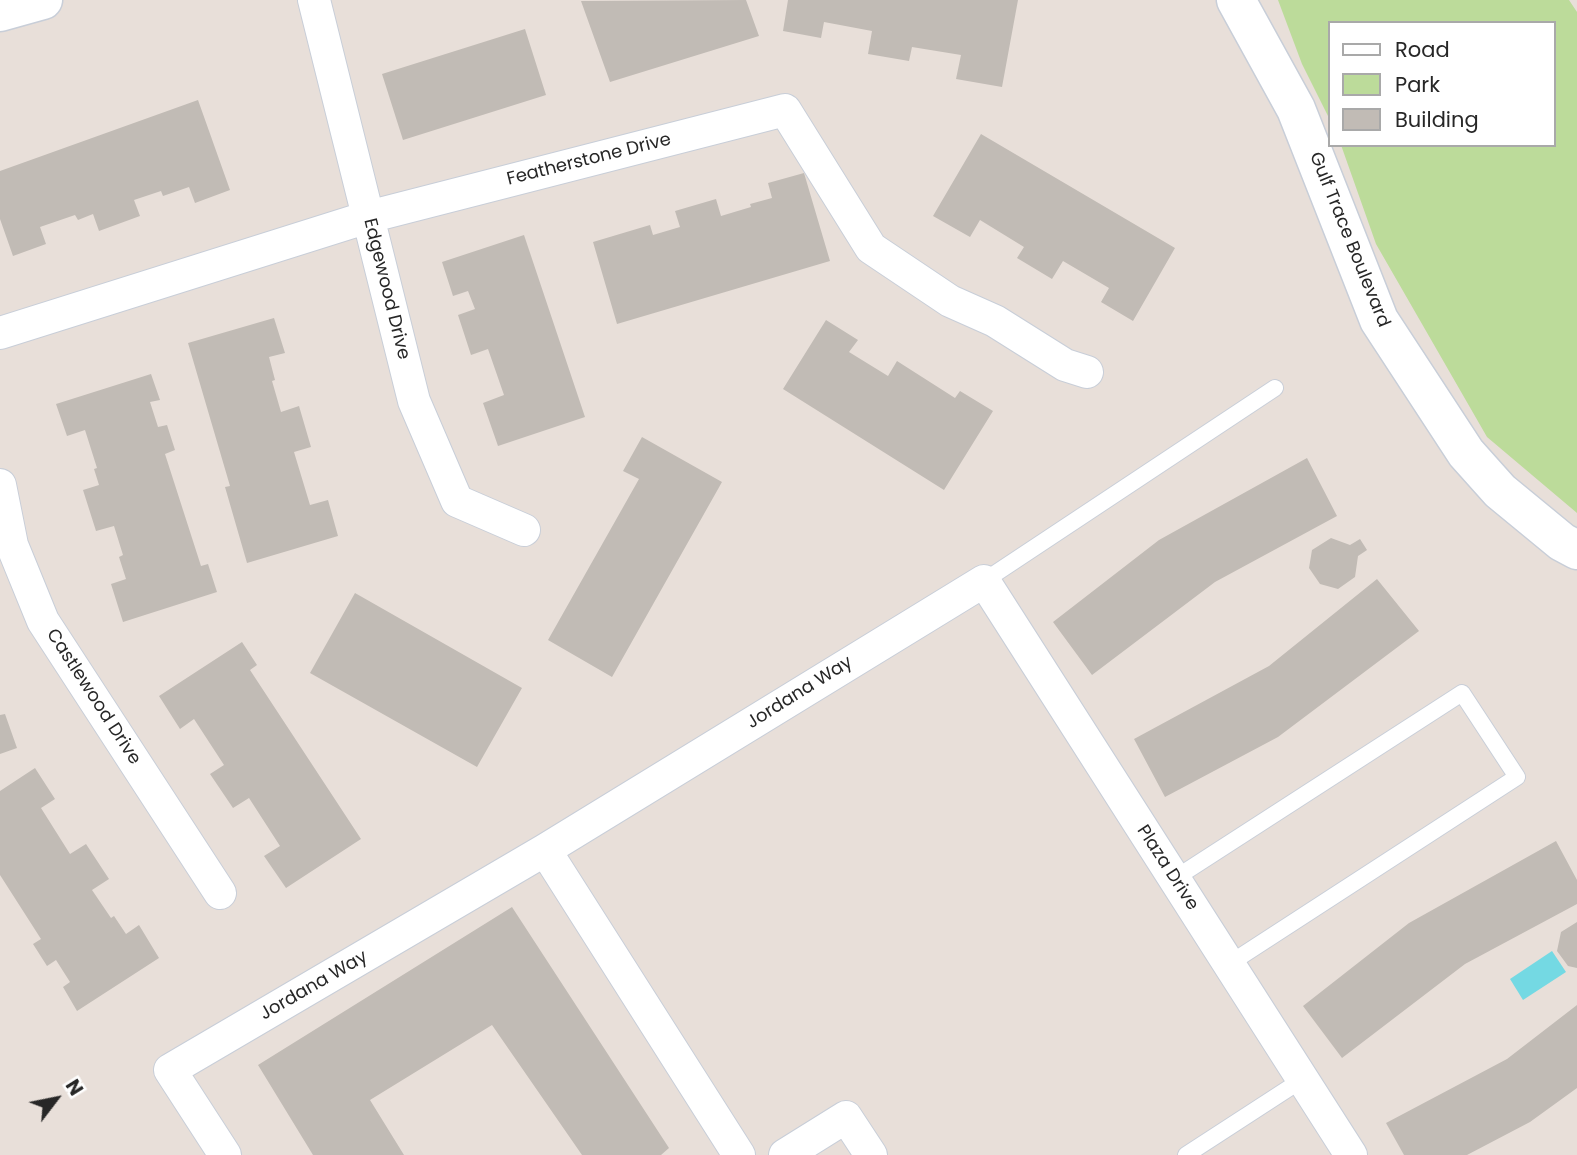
<!DOCTYPE html>
<style>
body{margin:0}
#map{position:relative;width:1577px;height:1155px;overflow:hidden;background:#e8dfd9;font-family:Poppins,sans-serif}
canvas{display:block}
.legend{position:absolute;left:1328px;top:21px;width:228px;height:126px;box-sizing:border-box;background:#fff;border:2px solid #a9a9a9;margin:0;padding:9px 12px;list-style:none;font-size:21px;color:#272727}
.legend li{display:flex;align-items:center;gap:14px;height:35px}
.legend b{width:35px;border:2px solid #a9a9a9}
.north{position:absolute;left:21px;top:1064px;width:70px;height:70px;-webkit-text-stroke:5px #fff;paint-order:stroke;rotate:58deg;font-size:19px;font-weight:700;line-height:28px;text-align:center;color:#272727}
.north::after{content:'';display:block;margin:auto;width:24px;height:32px;background:#272727;clip-path:polygon(50% 0,100% 100%,50% 72%,0 100%)}
</style>
<div id="map">
<canvas width="1577" height="1155"></canvas>
<ul class="legend">
<li><b style="height:9px;background:#fff"></b>Road</li>
<li><b style="height:19px;background:#bcdb9a"></b>Park</li>
<li><b style="height:19px;background:#c1bbb5"></b>Building</li>
</ul>
<div class="north">N</div>
</div>
<script>
const g = document.querySelector('canvas').getContext('2d');
g.lineJoin = 'round';
function fillPath(path, color) { g.fillStyle = color; g.fill(path, 'evenodd'); }
const toPath = rows => new Path2D(rows.map(r => 'M' + r).join(''));
function strokePath(path, color, width, dash) { g.strokeStyle = color; g.lineWidth = width; g.lineCap = dash ? 'butt' : 'round'; g.setLineDash(dash || []); g.stroke(path); }
function write(font, color, halo, rows, align = 'center') {
  g.font = font + ' Poppins,sans-serif'; g.lineWidth = 5; g.setLineDash([]); g.textBaseline = 'middle'; g.strokeStyle = halo; g.fillStyle = color; for (const [text, x, y, turn = 0] of rows) {
    g.save(); g.translate(x, y); g.rotate((+turn || 0) * Math.PI / 180); g.textAlign = isNaN(turn) ? turn : align; if (halo) g.strokeText(text, 0, 0); g.fillText(text, 0, 0); g.restore();
  }
}
const green = toPath([
 [1278,0,1569,0,1577,12,1577,513,1487,437,1376,244,1341,145,1554,145,1554,23,1330,23,1330,120,1302,64]
]);
const water = toPath([
 [1552,951,1566,972,1523,1000,1510,979]
]);
const building = toPath([
 [746,0,759,36,610,82,581,1],
 [788,0,1018,0,1002,87,956,79,961,55,912,47,909,61,868,54,872,31,824,22,821,38,783,31],
 [525,29,546,95,403,140,382,74],
 [198,100,230,190,195,203,189,187,163,196,161,191,134,200,140,216,99,231,93,214,78,220,75,215,40,227,46,244,13,256,0,219,0,171],
 [981,134,1175,248,1133,321,1101,302,1109,288,1063,261,1052,279,1017,258,1024,247,980,220,970,237,933,216],
 [804,173,830,261,617,324,593,242,650,225,653,235,680,227,675,211,716,199,721,216,751,207,750,204,772,198,768,183],
 [524,235,585,417,498,446,483,403,504,395,488,349,471,355,458,315,475,309,468,291,453,296,442,262],
 [274,318,285,353,269,357,275,380,272,381,281,412,299,406,311,447,294,452,310,505,328,500,338,536,247,563,225,487,230,486,188,343],
 [826,320,858,340,849,352,888,376,897,361,955,398,960,391,993,411,944,490,783,389],
 [151,374,160,400,150,402,158,427,167,425,175,450,165,454,201,566,208,564,217,592,123,622,111,584,126,579,119,557,123,555,114,526,96,531,83,490,99,485,94,469,97,468,85,430,67,436,56,404],
 [642,437,722,482,612,677,548,640,639,479,623,471],
 [1307,458,1337,516,1215,582,1092,675,1053,622,1159,540],
 [1331,538,1350,545,1360,539,1367,550,1358,556,1355,577,1338,589,1320,584,1309,568,1312,550],
 [1377,579,1419,631,1278,737,1165,797,1134,739,1269,666],
 [355,593,522,688,477,767,310,673],
 [242,642,257,665,250,670,361,839,286,888,264,856,280,846,249,798,233,808,210,774,224,765,194,719,180,729,159,696],
 [5,714,17,748,0,754,0,715],
 [35,768,55,799,41,808,70,854,86,844,109,879,92,890,111,918,114,916,126,934,139,925,159,958,77,1011,63,987,70,982,56,960,47,966,33,944,41,939,0,875,0,791],
 [1556,841,1577,880,1577,904,1465,964,1342,1058,1303,1006,1409,923],
 [512,907,669,1148,661,1155,582,1155,492,1025,370,1100,404,1155,313,1155,258,1065],
 [1577,922,1577,968,1568,966,1557,951,1561,932],
 [1577,1005,1577,1088,1530,1122,1467,1155,1404,1155,1386,1123,1507,1059]
]);
const service = toPath([
 [984,581,1275,388],
 [1174,879,1462,693,1517,777,1229,964],
 [1186,1155,1303,1079]
]);
const minor = toPath([
 [314,0,414,401,457,501,524,530],
 [0,333,368,217,785,110,871,248,950,301,995,321,1065,365,1087,372],
 [0,485,12,545,43,621,220,893],
 [545,850,739,1155],
 [225,1155,170,1070,545,850,984,581,1351,1155],
 [785,1155,846,1117,871,1155]
]);
const tertiary = toPath([
 [1236,0,1296,109,1379,320,1466,453,1500,491,1562,542,1577,550],
 [0,12,43,0]
]);
const streetNames = [
 ["Featherstone Drive",589,160,-14],
 ["Gulf Trace Boulevard",1349,240,68],
 ["Edgewood Drive",386,289,76],
 ["Jordana Way",800,693,-32],
 ["Castlewood Drive",93,697,57],
 ["Plaza Drive",1167,868,57],
 ["Jordana Way",314,986,-30]
];
fillPath(green, '#bcdb9a');
fillPath(water, '#74d9e3');
fillPath(building, '#c1bbb5');
strokePath(service, '#c8ced8', 18);
strokePath(minor, '#c8ced8', 34);
strokePath(tertiary, '#c8ced8', 41);
strokePath(service, '#fff', 16);
strokePath(minor, '#fff', 32);
strokePath(tertiary, '#fff', 38);
write('18px', '#272727', '#fff', streetNames);
</script>
